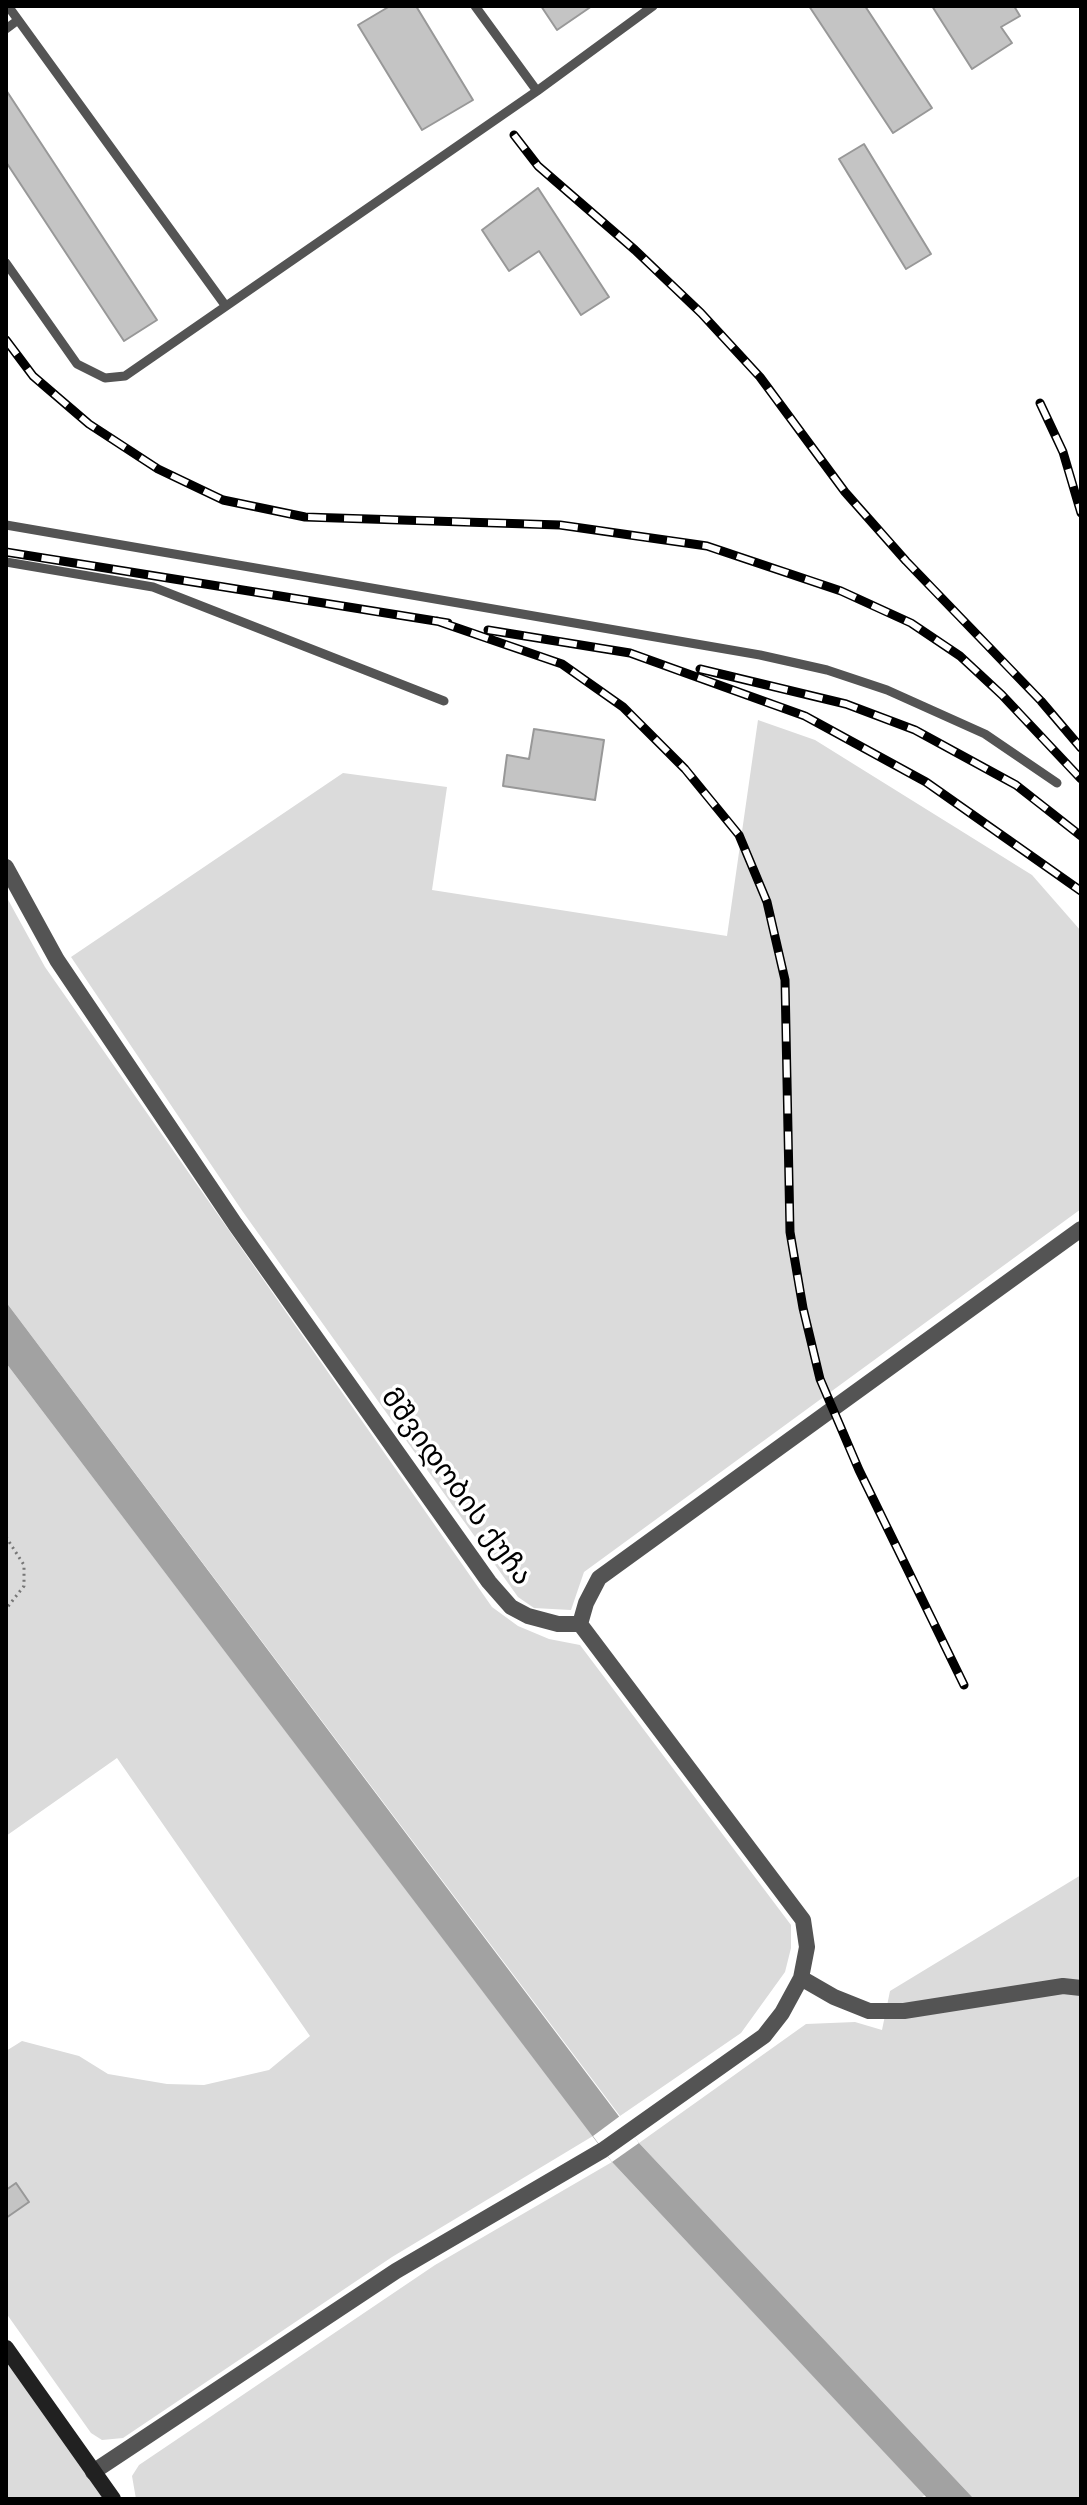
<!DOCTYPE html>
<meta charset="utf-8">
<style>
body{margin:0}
#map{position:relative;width:1087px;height:2505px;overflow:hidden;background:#fff;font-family:"Open Sans",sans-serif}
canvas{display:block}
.frame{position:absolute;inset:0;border:8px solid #000;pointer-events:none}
</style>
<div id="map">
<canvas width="1087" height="2505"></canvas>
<div class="frame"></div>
</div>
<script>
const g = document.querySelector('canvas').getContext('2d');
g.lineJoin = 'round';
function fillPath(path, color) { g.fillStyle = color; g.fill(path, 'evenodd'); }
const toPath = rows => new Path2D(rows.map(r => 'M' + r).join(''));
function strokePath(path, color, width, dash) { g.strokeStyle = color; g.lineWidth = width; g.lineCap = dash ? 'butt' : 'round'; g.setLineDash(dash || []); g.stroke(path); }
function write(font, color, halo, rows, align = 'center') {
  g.font = font + ' "Open Sans","Noto Sans Georgian",sans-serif'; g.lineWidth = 7; g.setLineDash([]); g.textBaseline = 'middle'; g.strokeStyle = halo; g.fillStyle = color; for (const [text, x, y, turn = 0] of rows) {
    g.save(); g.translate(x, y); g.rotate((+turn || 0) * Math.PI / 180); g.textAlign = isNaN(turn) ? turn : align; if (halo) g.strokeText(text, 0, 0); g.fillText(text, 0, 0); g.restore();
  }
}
const green = toPath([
 [758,720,815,740,1032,875,1081,931,1081,1209,584,1572,571,1610,534,1608,518,1597,243,1212,71,957,343,773,447,787,432,890,727,936],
 [6,896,45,967,492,1607,518,1626,549,1639,580,1645,791,1925,791,1948,785,1972,741,2033,620,2116,6,1302],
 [6,1363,593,2136,392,2257,123,2438,102,2440,91,2433,6,2313,6,2051,22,2041,79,2056,108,2074,167,2084,204,2085,269,2070,310,2036,117,1758,6,1836],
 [1081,1875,1081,2499,974,2499,639,2143,806,2024,855,2022,882,2030,890,1991],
 [612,2162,925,2495,919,2499,136,2499,132,2476,139,2465,435,2265],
 [6,2362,106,2499,6,2499]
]);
const water = toPath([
 [6,1302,639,2143,974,2499,928,2499,612,2162,6,1363]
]);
const pier = toPath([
 [620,2116,639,2143,612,2162,593,2136]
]);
const building = toPath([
 [390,6,416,6,473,100,422,130,358,25,390,6],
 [541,6,592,6,557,30,541,6],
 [809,6,865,6,932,108,893,133,809,6],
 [932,6,1014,6,1020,16,1001,27,1012,43,972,69,932,6],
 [6,90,157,320,124,341,6,162,6,90],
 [864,144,931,254,906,269,839,159,864,144],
 [538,188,609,297,581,315,539,251,509,271,482,230,538,188],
 [534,729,604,740,595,800,503,786,507,755,529,759,534,729],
 [16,2183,29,2202,6,2218,6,2190,16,2183]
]);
const path = toPath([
 [6,1537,24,1565,24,1586,6,1609]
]);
const lane = toPath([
 [8,6,225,305],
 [475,6,537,91],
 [6,29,18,20],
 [6,263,77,364,105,378,125,376,537,91,653,6],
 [6,525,760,655,827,670,887,690,985,734,1057,783],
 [6,562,153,587,444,701]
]);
const street = toPath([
 [6,867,57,960,235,1224,489,1582,511,1607,528,1616,558,1624,580,1624,803,1920,807,1947,801,1978,782,2013,764,2036,603,2150,396,2271,93,2472],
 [580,1624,586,1603,599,1578,1081,1229],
 [801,1978,834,1997,869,2011,904,2011,1063,1986,1081,1988]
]);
const secondary = toPath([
 [6,2348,113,2499]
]);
const rail = toPath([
 [514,135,538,166,635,250,701,313,760,377,845,492,906,561,1041,701,1081,748],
 [6,340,33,376,89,424,158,469,223,500,305,517,560,525,707,546,841,591,911,623,960,656,1002,695,1081,779],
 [1040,403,1063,452,1081,513],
 [6,552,448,623],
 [437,621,562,664,623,707,685,769,739,835,767,902,785,980,790,1232,803,1308,820,1379,859,1470,964,1685],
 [488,630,630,653,805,716,926,782,1081,891],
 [700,669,846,704,915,730,1016,785,1081,836]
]);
const streetNames = [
 ["მშვიდობის ქუჩა",456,1487,54]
];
fillPath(green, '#dbdbdb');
fillPath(water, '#a2a2a2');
fillPath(pier, '#fff');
fillPath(building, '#c4c4c4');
strokePath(building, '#989898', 2);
strokePath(path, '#767676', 3, [2, 4]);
strokePath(lane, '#545454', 9);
strokePath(street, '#545454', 16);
strokePath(secondary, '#212121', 16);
strokePath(rail, '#000', 9);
strokePath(rail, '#fff', 6, [18]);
write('28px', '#000', '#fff', streetNames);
</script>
